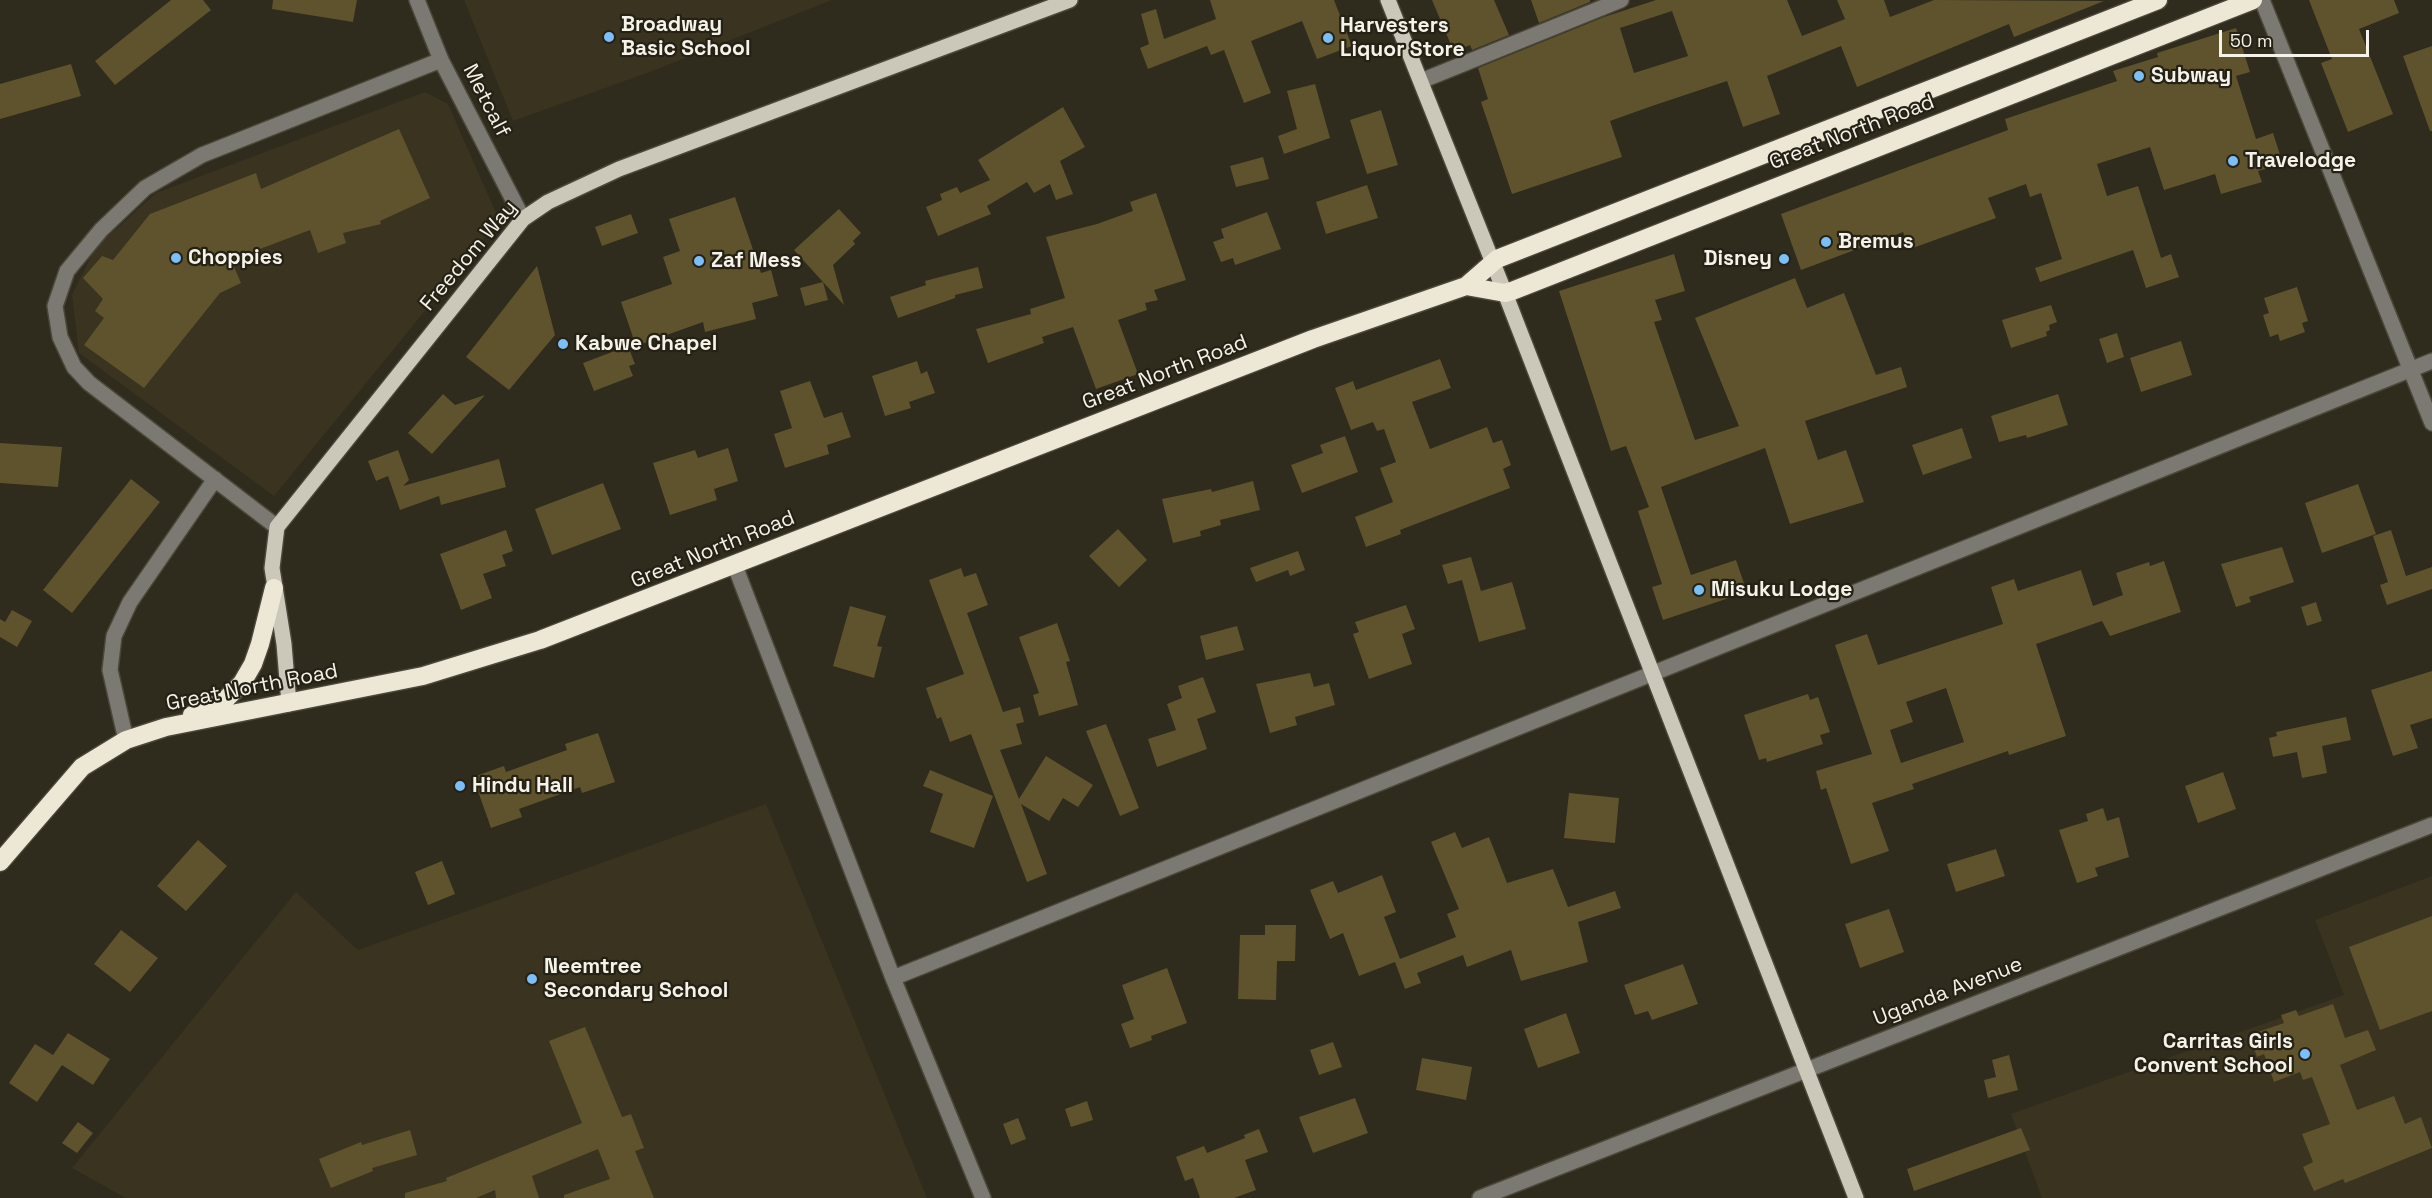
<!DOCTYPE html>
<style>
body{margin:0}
#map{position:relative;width:2432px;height:1198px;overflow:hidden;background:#2f2b1d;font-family:"Space Grotesk",sans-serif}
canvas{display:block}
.scale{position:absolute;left:2219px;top:30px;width:150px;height:27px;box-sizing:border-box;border:3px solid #f5f2ea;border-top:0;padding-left:8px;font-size:18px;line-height:21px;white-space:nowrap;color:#f5f2ea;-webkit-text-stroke:4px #252114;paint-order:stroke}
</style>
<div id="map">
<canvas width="2432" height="1198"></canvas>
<div class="scale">50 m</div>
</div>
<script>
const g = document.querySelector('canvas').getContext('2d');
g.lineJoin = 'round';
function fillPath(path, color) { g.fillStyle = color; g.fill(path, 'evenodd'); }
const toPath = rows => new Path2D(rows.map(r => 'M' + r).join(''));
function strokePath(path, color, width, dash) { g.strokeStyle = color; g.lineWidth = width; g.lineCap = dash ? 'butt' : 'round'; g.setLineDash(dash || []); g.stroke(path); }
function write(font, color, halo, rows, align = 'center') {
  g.font = font + ' "Space Grotesk",sans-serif'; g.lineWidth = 4.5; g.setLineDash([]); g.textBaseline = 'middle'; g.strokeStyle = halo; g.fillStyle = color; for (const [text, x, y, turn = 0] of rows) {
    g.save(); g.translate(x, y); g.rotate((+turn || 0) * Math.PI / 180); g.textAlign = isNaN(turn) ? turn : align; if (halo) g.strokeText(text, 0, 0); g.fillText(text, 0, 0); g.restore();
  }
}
const built = toPath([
 [464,0,832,0,647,73,513,121],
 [425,92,448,104,499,220,274,496,79,353,72,295,95,248,156,193],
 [766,804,927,1198,126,1198,72,1168,296,892,358,950],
 [2432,876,2432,1198,2042,1198,2011,1114,2344,995,2315,920]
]);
const building = toPath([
 [171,0,203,0,211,10,115,85,95,61],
 [273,0,357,0,353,22,272,9],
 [1210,0,1334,0,1352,46,1317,59,1302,21,1251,41,1271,93,1244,103,1224,50,1211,55,1207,46,1148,69,1140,48,1149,44,1141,14,1156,9,1164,39,1216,19],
 [1432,0,1494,0,1509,35,1472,50,1470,45,1454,52],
 [1531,0,1590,0,1590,2,1539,23],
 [1656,0,1787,0,1802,36,1845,19,1837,0,1884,0,1890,17,1934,0,2104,1,2014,37,2009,24,1857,87,1841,46,1767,76,1780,114,1743,127,1727,81,1652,106,1610,121,1622,157,1512,194,1481,102,1488,99,1478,68,1604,17],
 [1672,11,1688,56,1634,73,1620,28],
 [2309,0,2394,0,2399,13,2359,29,2393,114,2348,132,2321,63,2332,59],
 [2236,28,2250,72,2236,76,2256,139,2273,133,2283,164,2258,171,2262,182,2221,194,2215,174,2164,190,2150,147,2097,164,2107,196,2138,186,2161,258,2171,254,2179,277,2146,288,2133,250,2040,282,2035,268,2062,259,2041,193,2030,197,2026,184,1988,198,1996,218,1910,249,1903,232,1801,270,1781,214,2008,130,2005,119,2117,81,2113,71,2158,57,2157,53],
 [2432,46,2432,131,2430,131,2403,56],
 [71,64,81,96,0,119,0,84],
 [1315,84,1330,138,1284,154,1278,136,1297,129,1287,91],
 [1063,107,1085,147,1060,161,1073,194,1056,200,1050,184,1034,193,1027,182,987,206,991,214,938,236,926,207,942,200,940,194,957,187,960,193,990,180,978,160],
 [1381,110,1398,165,1367,174,1350,120],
 [399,129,430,198,380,221,381,224,343,233,346,243,318,253,310,230,231,260,241,283,220,293,144,388,84,345,104,318,95,311,103,299,83,278,102,256,113,260,150,214,256,173,261,189],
 [1263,157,1269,179,1236,187,1230,166],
 [1367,185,1378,218,1326,234,1316,202],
 [1156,193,1186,280,1154,290,1158,300,1145,303,1147,310,1118,320,1138,374,1096,389,1073,327,1042,337,1044,343,988,363,976,329,1031,314,1030,309,1065,298,1046,237,1097,224,1133,211,1130,202],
 [735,197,761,273,771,270,778,296,752,303,756,319,705,332,703,322,636,346,621,302,672,284,663,257,680,251,669,219],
 [839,209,861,233,853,241,855,244,833,265,844,305,823,282,828,300,805,306,800,288,823,282,794,250],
 [1267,212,1281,249,1235,265,1233,258,1221,262,1213,242,1224,238,1221,229],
 [631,214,638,233,602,246,595,227],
 [1674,254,1685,291,1655,300,1662,320,1654,322,1695,440,1739,426,1695,318,1795,278,1807,308,1844,293,1876,375,1901,367,1907,387,1805,421,1818,460,1846,450,1864,502,1790,524,1765,448,1661,487,1691,575,1736,560,1747,592,1663,620,1652,587,1662,584,1638,511,1649,507,1626,446,1611,451,1559,291],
 [537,266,555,335,509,390,466,357],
 [978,267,983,288,955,295,955,298,898,318,890,297,926,285,925,281],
 [2297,287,2308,321,2302,323,2305,332,2280,341,2278,334,2270,337,2263,315,2269,313,2264,298],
 [2051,305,2057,322,2049,325,2050,330,2046,332,2047,336,2011,348,2002,320],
 [2117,333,2124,357,2107,363,2099,339],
 [2181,341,2192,375,2141,392,2130,358],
 [628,346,635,364,629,366,633,376,594,391,583,363],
 [1440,359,1451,388,1412,402,1430,449,1487,427,1493,443,1502,440,1511,465,1503,469,1510,488,1400,530,1401,534,1366,547,1355,517,1393,502,1380,468,1396,462,1384,429,1377,431,1373,422,1351,430,1335,388,1353,381,1356,390],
 [917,361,921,374,927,371,935,393,909,402,911,408,885,416,872,376],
 [810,381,824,418,842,412,851,437,827,445,829,454,785,468,774,434,792,428,780,391],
 [443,394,455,405,485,395,432,454,408,433],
 [2058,394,2068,425,2027,438,2026,435,1999,442,1991,416],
 [1962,428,1972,458,1923,475,1912,445],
 [1345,436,1358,472,1302,493,1291,465,1323,453,1320,445],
 [0,443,62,447,58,487,0,483],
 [728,448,738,481,714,489,717,500,670,515,653,463,695,450,698,458],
 [398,450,409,480,403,486,499,459,506,487,441,505,439,496,400,510,388,476,376,481,368,461],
 [131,479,160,502,72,613,43,590],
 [1253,481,1260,510,1220,520,1221,525,1200,531,1201,536,1173,543,1162,499,1211,489,1212,492],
 [603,483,621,529,552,555,535,509],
 [2358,484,2376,534,2322,553,2305,503],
 [1118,529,1147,560,1119,587,1089,556],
 [506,530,513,551,502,555,506,566,483,574,492,598,461,610,440,554],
 [2391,530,2406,576,2432,567,2432,589,2387,605,2380,585,2388,582,2373,536],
 [2282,547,2294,582,2249,597,2251,602,2236,607,2221,564],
 [1298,551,1305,570,1290,576,1288,570,1256,582,1250,568],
 [1471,557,1481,591,1512,582,1526,629,1479,642,1462,580,1448,584,1442,565],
 [2164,561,2181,612,2110,636,2102,621,2036,644,2066,736,2009,755,2008,751,1912,784,1914,789,1872,803,1889,851,1851,864,1826,788,1821,790,1816,771,1872,754,1835,645,1867,634,1878,665,2003,624,1991,587,2014,579,2018,591,2081,570,2093,606,2123,595,2116,573,2149,562,2150,566],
 [1946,688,1964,742,1901,763,1890,730,1913,722,1906,702],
 [961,568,964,577,976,573,988,605,967,613,1003,712,1020,707,1024,722,1016,724,1022,744,1000,750,1019,799,1046,756,1093,785,1078,807,1063,798,1049,821,1021,804,1047,874,1027,882,971,734,950,742,941,717,937,719,926,688,964,674,929,580],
 [2316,602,2322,621,2307,626,2301,607],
 [1406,605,1415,629,1402,634,1412,664,1369,679,1353,634,1359,632,1355,622],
 [850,606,886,616,877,646,882,647,874,678,833,666],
 [12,610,32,621,17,647,0,637,0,619,5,622],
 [1057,623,1070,661,1066,662,1078,705,1039,716,1033,695,1039,693,1019,637],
 [1237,626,1244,650,1206,660,1200,636],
 [2432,671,2432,718,2410,725,2418,748,2393,756,2371,690],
 [1310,673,1314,687,1329,683,1335,705,1295,717,1297,725,1270,733,1256,684],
 [1203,677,1216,712,1197,719,1207,749,1157,767,1148,739,1176,730,1167,704,1182,698,1178,686],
 [1808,694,1810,700,1818,697,1830,732,1820,735,1823,744,1767,762,1766,758,1759,760,1744,715],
 [2346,717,2351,740,2322,746,2327,773,2302,778,2297,752,2273,757,2269,738,2277,736,2276,732],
 [1106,724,1139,808,1120,816,1086,731],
 [598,733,615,782,582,793,580,787,519,809,522,817,491,828,473,777,504,766,506,772,567,750,565,744],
 [930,770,993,796,974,848,930,832,943,794,923,786],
 [2223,772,2236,809,2198,823,2185,786],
 [1569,793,1619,798,1615,843,1564,838],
 [2103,808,2107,821,2119,817,2129,857,2095,868,2098,876,2077,883,2059,830,2088,821,2086,814],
 [1455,832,1462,848,1489,837,1507,883,1553,869,1568,907,1615,891,1621,908,1578,922,1588,962,1521,981,1511,950,1467,967,1463,955,1417,973,1421,983,1405,989,1395,962,1359,976,1343,933,1330,939,1310,890,1333,881,1338,893,1382,875,1396,912,1384,917,1400,959,1456,937,1447,914,1459,909,1431,842],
 [198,840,227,866,186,911,157,886],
 [1996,849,2005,876,1956,892,1947,864],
 [442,861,455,894,428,905,415,872],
 [1889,909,1904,952,1860,968,1845,924],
 [2432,916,2432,1011,2380,1030,2349,947],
 [1265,925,1296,925,1295,961,1277,961,1276,1000,1238,999,1240,935,1265,935],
 [121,930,158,958,130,992,94,964],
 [1683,964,1698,1004,1652,1020,1648,1011,1635,1015,1624,985],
 [1167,968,1187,1023,1151,1036,1152,1040,1130,1048,1121,1024,1134,1019,1122,985],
 [2333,1004,2345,1038,2368,1030,2376,1050,2340,1065,2357,1110,2394,1096,2405,1124,2421,1117,2432,1148,2345,1183,2343,1179,2314,1191,2303,1167,2313,1162,2302,1134,2330,1124,2312,1077,2303,1080,2300,1072,2274,1082,2264,1054,2257,1057,2249,1035,2284,1023,2281,1015,2296,1010,2299,1016],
 [1566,1013,1580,1053,1538,1068,1524,1029],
 [585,1027,622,1117,631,1114,644,1148,635,1151,654,1198,564,1198,564,1195,610,1179,598,1149,532,1176,539,1198,496,1198,495,1190,476,1198,405,1198,405,1193,447,1181,446,1178,582,1123,549,1041],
 [68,1033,110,1059,93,1085,62,1065,37,1102,9,1083,35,1044,53,1055],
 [1333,1042,1342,1067,1319,1075,1310,1050],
 [2009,1055,2018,1090,1988,1098,1984,1080,1996,1077,1992,1060],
 [1422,1058,1472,1067,1466,1100,1416,1090],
 [1355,1098,1368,1133,1313,1153,1299,1117],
 [1087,1101,1093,1120,1071,1127,1065,1109],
 [1018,1118,1026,1139,1011,1145,1003,1124],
 [78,1122,93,1133,77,1153,62,1143],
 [2021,1128,2030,1150,1914,1191,1907,1169],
 [1259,1129,1268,1152,1245,1160,1256,1190,1234,1198,1200,1198,1193,1178,1185,1181,1176,1157,1204,1146,1207,1153,1245,1138,1244,1135],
 [410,1130,417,1155,372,1168,373,1171,331,1188,319,1159,361,1142,362,1145]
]);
const minor = toPath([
 [417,0,441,60,523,219],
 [2262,0,2432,423],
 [1421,81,1621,0],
 [277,527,89,383,74,367,60,337,55,306,67,271,101,230,145,188,202,155,441,60],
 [735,566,893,978,983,1198],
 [126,740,110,670,114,636,130,602,215,479],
 [893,978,2432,361],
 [1480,1198,2432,825]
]);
const major = toPath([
 [1388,0,1505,293,1856,1198],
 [289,704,284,644,272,568,277,527,523,219,548,202,619,169,1070,0]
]);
const highway = toPath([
 [1466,286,1505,293,1512,291,2253,0],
 [192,715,225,700,242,683,253,664,260,644,274,588],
 [0,862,82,767,126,740,166,727,423,676,540,640,1313,339,1466,286,1497,259,2158,0]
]);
const markers = [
 [609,37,6,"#7bbef8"],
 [1328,38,6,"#7bbef8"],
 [2139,76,6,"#7bbef8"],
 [2233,161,6,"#7bbef8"],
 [1826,242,6,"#7bbef8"],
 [176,258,6,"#7bbef8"],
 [1784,259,6,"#7bbef8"],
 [699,261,6,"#7bbef8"],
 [563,344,6,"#7bbef8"],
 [1699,590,6,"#7bbef8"],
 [460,786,6,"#7bbef8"],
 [532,979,6,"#7bbef8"],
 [2305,1054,6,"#7bbef8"]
];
const poiNames = [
 ["Broadway",621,25],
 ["Basic School",621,49],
 ["Harvesters",1340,26],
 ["Liquor Store",1340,50],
 ["Subway",2151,76],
 ["Travelodge",2245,161],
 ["Bremus",1838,242],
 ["Choppies",188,258],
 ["Disney",1772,259,"right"],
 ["Zaf Mess",711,261],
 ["Kabwe Chapel",575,344],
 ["Misuku Lodge",1711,590],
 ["Hindu Hall",472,786],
 ["Neemtree",544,967],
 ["Secondary School",544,991],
 ["Carritas Girls",2293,1042,"right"],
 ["Convent School",2293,1066,"right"]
];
const streetNames = [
 ["Metcalf",486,101,63],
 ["Great North Road",1852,133,-21],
 ["Freedom Way",469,256,-50],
 ["Great North Road",1165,373,-21],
 ["Great North Road",713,550,-22],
 ["Great North Road",252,688,-11],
 ["Uganda Avenue",1948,992,-21]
];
fillPath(built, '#3a331f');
fillPath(building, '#5f532d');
strokePath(minor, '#4b473a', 18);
strokePath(major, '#4b473a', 18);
strokePath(highway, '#4b473a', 21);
strokePath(minor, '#7b7972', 15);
strokePath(major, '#ccc8b9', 15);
strokePath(highway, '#ede7d5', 18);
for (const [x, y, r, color] of markers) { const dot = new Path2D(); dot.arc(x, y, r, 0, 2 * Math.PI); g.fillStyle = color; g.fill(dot); strokePath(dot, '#252114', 2); }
write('bold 21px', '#f5f2ea', '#252114', poiNames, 'left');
write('21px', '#f5f2ea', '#252114', streetNames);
</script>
